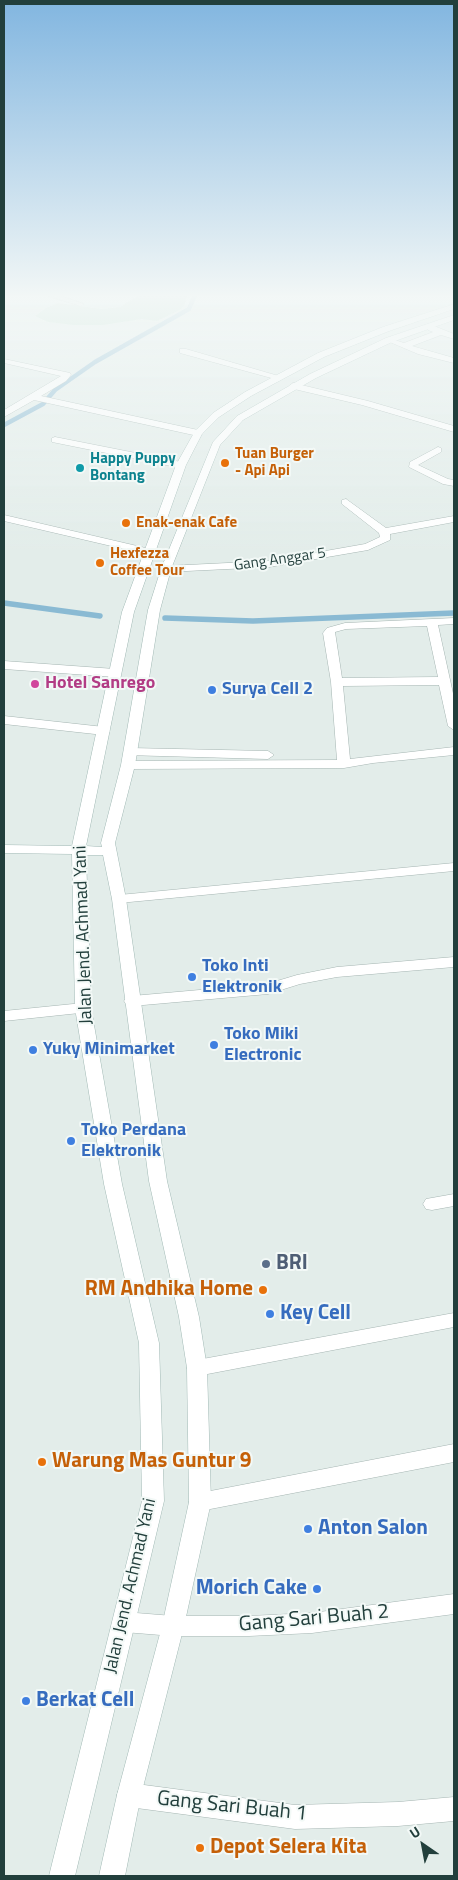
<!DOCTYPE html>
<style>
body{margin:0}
#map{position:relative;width:458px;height:1880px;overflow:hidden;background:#e3edea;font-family:"Titillium Web",sans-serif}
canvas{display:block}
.frame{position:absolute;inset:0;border:5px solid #223f3c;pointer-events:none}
.north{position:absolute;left:398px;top:1820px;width:50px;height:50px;-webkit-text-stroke:4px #f3f9f7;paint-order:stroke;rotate:327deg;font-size:14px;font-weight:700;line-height:20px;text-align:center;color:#223f3c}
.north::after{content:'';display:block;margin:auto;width:18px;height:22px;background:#223f3c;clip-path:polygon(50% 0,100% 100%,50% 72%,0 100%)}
</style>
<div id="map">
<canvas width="458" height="1880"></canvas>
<div class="frame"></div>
<div class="north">U</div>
</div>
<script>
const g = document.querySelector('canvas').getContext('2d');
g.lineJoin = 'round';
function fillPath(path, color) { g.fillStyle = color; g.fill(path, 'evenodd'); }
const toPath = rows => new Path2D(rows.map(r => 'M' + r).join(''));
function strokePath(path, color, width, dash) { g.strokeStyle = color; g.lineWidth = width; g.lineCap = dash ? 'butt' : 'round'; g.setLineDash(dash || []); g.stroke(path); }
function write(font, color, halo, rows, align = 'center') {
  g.font = font + ' "Titillium Web",sans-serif'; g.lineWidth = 4; g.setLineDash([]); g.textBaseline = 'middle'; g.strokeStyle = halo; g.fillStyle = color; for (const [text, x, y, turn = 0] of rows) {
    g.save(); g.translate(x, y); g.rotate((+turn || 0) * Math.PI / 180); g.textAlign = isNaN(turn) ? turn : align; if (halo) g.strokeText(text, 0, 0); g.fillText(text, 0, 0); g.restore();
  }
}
const green = toPath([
 [140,295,187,295,184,306,180,310,157,321,142,319,103,325,73,325,48,322,35,316,46,308,58,303,102,309,120,307]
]);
const streamFar1 = toPath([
 [4,425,43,404,55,390,95,362,189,309,195,295]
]);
const stream = toPath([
 [4,603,100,616],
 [165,618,253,621,454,613]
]);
const lane = toPath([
 [428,326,434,326,454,334,454,339,441,335,412,346,454,358,454,363,418,354,385,340,389,338,404,343,433,332,428,330,428,326],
 [180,349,186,349,282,377,275,379,180,353,180,349],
 [55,437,181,462,186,465,181,468,52,442,52,438,55,437],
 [4,716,104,727,110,731,104,735,4,724,4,716],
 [454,863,454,871,119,903,114,902,112,899,114,896,119,895,454,863]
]);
const street = toPath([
 [45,295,58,295,84,304,80,306,45,295],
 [4,359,70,373,71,375,66,381,41,396,198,430,203,433,198,436,34,400,4,417,4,410,61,376,4,363,4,359],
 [293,383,368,401,454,426,454,432,362,405,290,388,289,386,293,383],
 [438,447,441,448,441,452,418,465,448,479,454,480,454,486,443,484,409,467,410,462,438,447],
 [346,499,386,528,454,516,454,522,390,534,390,540,368,550,269,567,166,572,161,569,166,566,269,561,365,544,380,537,379,533,342,504,342,500,346,499],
 [4,515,150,549,155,552,150,555,4,521,4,515],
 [454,618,454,624,438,625,454,698,454,730,448,726,439,685,343,686,350,759,454,747,454,755,373,763,344,768,128,769,121,765,128,761,337,760,331,682,323,633,327,628,345,623,454,618],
 [427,626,438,677,342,678,335,632,346,629,427,626],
 [4,661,115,669,121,673,115,677,4,669,4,661],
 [130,748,268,751,274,755,268,759,125,755,124,752,130,748],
 [454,957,454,967,337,977,300,984,268,994,132,1006,126,1004,124,1001,126,998,132,996,267,984,297,975,337,967,454,957],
 [83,1003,89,1004,91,1008,89,1012,4,1021,4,1011,83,1003],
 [454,1194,454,1206,432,1210,426,1209,423,1204,426,1199,454,1194],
 [454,1313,454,1327,197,1376,190,1374,187,1368,190,1362,197,1360,454,1313],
 [454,1444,454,1462,200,1511,192,1508,189,1502,192,1496,200,1493,454,1444],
 [454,1594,454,1614,312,1633,249,1636,173,1636,124,1632,116,1629,113,1622,116,1615,124,1612,173,1616,249,1616,312,1613,454,1594],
 [129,1783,295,1805,398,1802,454,1797,454,1821,398,1826,295,1829,129,1807,120,1804,117,1795,120,1786,129,1783]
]);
const secondary = toPath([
 [454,304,454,309,389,331,324,357,251,396,219,417,202,434,186,465,134,612,86,846,102,847,101,843,121,765,148,610,161,569,213,442,237,416,310,374,386,338,454,315,454,320,392,342,316,378,243,420,220,445,171,569,160,610,135,765,115,843,126,899,167,1181,199,1317,207,1368,211,1502,184,1626,141,1795,125,1876,99,1876,117,1795,162,1626,189,1502,187,1368,179,1317,149,1181,112,899,103,855,86,855,91,1008,122,1184,159,1343,164,1501,75,1876,49,1876,142,1501,139,1343,104,1184,75,1008,72,854,4,853,4,845,72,846,122,612,176,465,195,431,213,413,245,392,318,353,383,327,454,304]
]);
const markers = [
 [225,463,5,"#e8710a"],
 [80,468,5,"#0f9aa8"],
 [126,523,5,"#e8710a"],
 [100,563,5,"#e8710a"],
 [35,684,5,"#d1479c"],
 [212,690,5,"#3f7fe0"],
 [192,977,5,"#3f7fe0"],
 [214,1045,5,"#3f7fe0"],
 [33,1050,5,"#3f7fe0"],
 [71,1141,5,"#3f7fe0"],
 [266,1264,5,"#5c6f8a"],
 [263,1290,5,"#e8710a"],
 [270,1314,5,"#3f7fe0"],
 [42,1462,5,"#e8710a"],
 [308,1529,5,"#3f7fe0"],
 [317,1589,5,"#3f7fe0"],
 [26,1701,5,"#3f7fe0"],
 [200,1848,5,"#e8710a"]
];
const farFoodnames = [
 ["Tuan Burger",235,454],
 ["- Api Api",235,471],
 ["Enak-enak Cafe",136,523],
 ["Hexfezza",110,554],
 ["Coffee Tour",110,571]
];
const farCulturenames = [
 ["Happy Puppy",90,459],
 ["Bontang",90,476]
];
const farStreetnames = [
 ["Gang Anggar 5",280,560,-8]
];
const hotelNames = [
 ["Hotel Sanrego",45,684]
];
const shopNames = [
 ["Surya Cell 2",222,690],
 ["Toko Inti",202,967],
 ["Elektronik",202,988],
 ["Toko Miki",224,1035],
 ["Electronic",224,1056],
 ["Yuky Minimarket",43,1050],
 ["Toko Perdana",81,1131],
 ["Elektronik",81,1152]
];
const streetNames = [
 ["Jalan Jend. Achmad Yani",84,935,-92],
 ["Jalan Jend. Achmad Yani",131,1586,-77]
];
const nearServicenames = [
 ["BRI",276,1264]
];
const nearFoodnames = [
 ["RM Andhika Home",253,1290,"right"],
 ["Warung Mas Guntur 9",52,1462],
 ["Depot Selera Kita",210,1848]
];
const nearShopnames = [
 ["Key Cell",280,1314],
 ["Anton Salon",318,1529],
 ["Morich Cake",307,1589,"right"],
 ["Berkat Cell",36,1701]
];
const nearStreetnames = [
 ["Gang Sari Buah 2",314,1619,-5],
 ["Gang Sari Buah 1",232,1807,6]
];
fillPath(green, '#bbdecb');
strokePath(streamFar1, '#8abad3', 4.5);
strokePath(stream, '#8abad3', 5.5);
strokePath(lane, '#a5b5b2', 1);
strokePath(street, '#a5b5b2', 1);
strokePath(secondary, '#a1b9b5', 1);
fillPath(lane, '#fff');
fillPath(street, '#fff');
fillPath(secondary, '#fff');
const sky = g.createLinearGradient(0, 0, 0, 558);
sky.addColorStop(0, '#82b6e0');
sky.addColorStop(0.53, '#f2f7f6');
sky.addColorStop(1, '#f2f7f600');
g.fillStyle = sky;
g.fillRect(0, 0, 458, 558);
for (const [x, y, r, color] of markers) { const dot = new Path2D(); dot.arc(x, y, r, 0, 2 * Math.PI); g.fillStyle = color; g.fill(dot); strokePath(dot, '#f3f9f7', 2); }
write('bold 15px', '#c56008', '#f3f9f7', farFoodnames, 'left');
write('bold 15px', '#0d838f', '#f3f9f7', farCulturenames, 'left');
write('15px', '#223f3c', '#f3f9f7', farStreetnames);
write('bold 18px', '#b23c85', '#f3f9f7', hotelNames, 'left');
write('bold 18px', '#366cbe', '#f3f9f7', shopNames, 'left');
write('18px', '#223f3c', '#f3f9f7', streetNames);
write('bold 21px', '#4e5e75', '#f3f9f7', nearServicenames, 'left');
write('bold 21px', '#c56008', '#f3f9f7', nearFoodnames, 'left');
write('bold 21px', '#366cbe', '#f3f9f7', nearShopnames, 'left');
write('21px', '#223f3c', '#f3f9f7', nearStreetnames);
</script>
